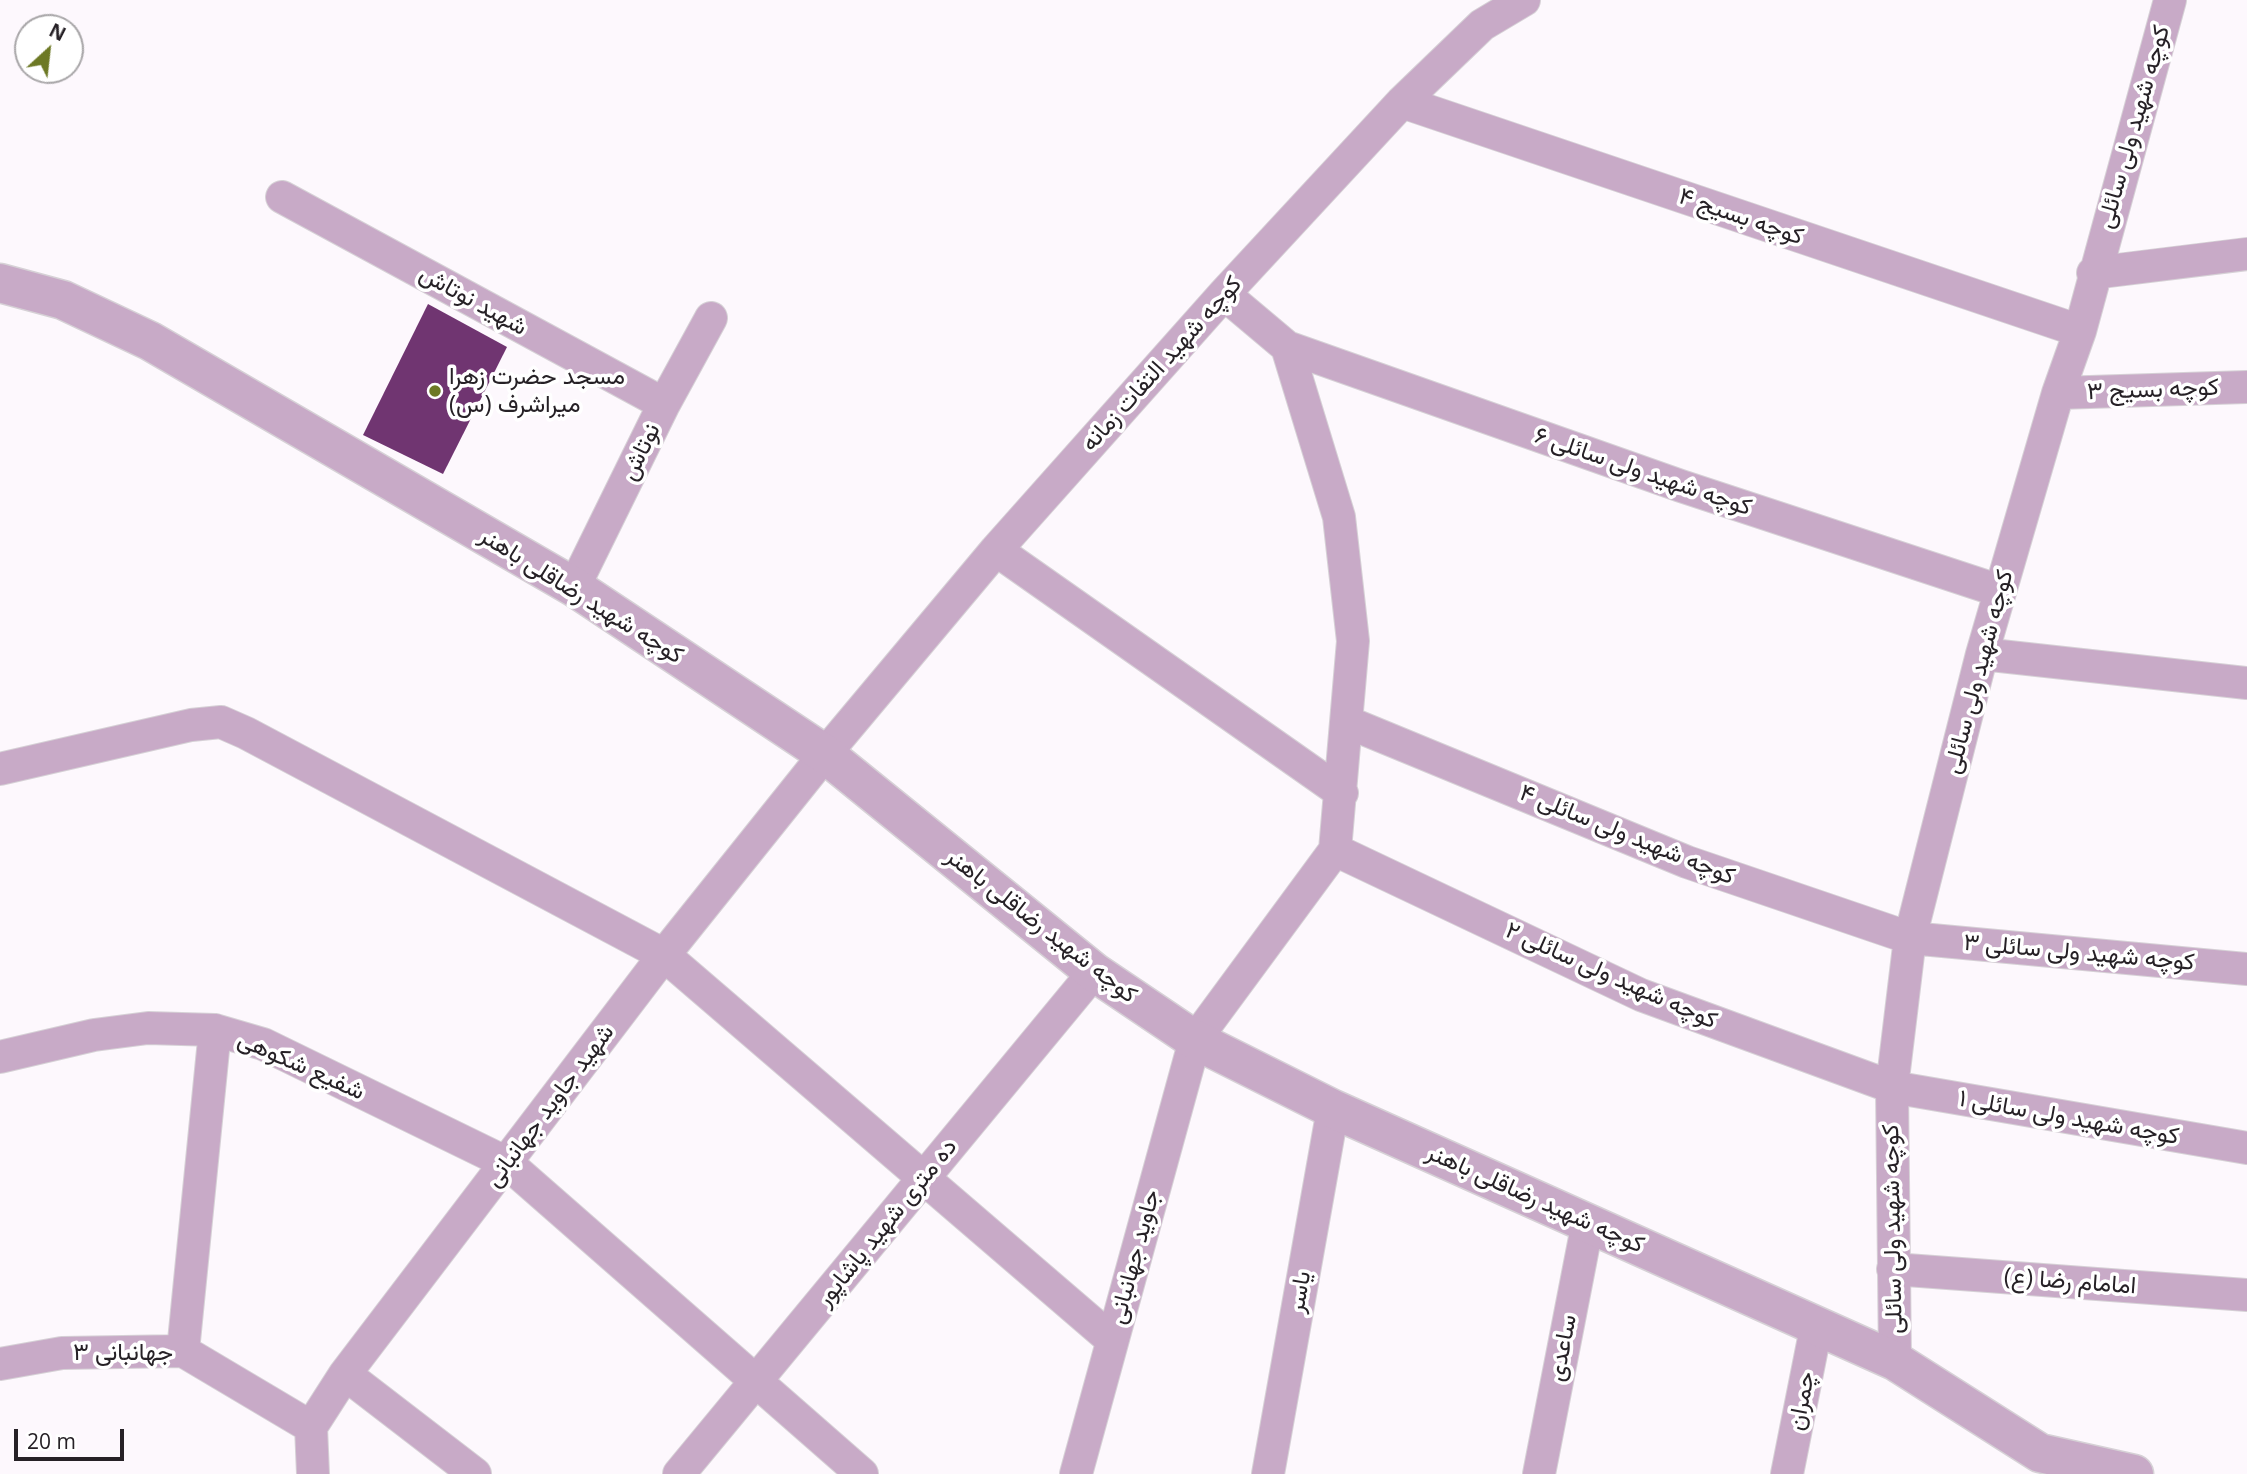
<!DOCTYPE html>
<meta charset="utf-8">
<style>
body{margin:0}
#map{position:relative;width:2247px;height:1474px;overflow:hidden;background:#fdf8fd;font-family:"Open Sans",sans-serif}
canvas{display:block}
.north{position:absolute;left:14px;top:14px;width:70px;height:70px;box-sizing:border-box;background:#fff;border:2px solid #a8a6a8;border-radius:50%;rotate:27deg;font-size:19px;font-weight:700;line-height:28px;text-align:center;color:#262126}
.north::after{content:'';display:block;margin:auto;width:24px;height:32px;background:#6d7925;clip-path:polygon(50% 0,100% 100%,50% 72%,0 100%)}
.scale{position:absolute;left:14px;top:1429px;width:110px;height:32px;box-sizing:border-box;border:4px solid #262126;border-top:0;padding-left:9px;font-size:21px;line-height:24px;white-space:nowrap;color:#262126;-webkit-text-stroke:5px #fff;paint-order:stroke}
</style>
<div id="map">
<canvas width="2247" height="1474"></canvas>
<div class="north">N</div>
<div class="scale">20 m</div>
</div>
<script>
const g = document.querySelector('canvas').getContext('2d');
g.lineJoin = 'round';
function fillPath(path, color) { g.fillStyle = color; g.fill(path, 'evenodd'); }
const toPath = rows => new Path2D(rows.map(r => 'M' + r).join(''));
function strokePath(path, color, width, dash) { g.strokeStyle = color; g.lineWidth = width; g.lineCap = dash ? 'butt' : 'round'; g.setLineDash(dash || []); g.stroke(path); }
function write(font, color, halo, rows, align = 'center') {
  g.font = font + ' "Open Sans",Vazirmatn,sans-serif'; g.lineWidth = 7; g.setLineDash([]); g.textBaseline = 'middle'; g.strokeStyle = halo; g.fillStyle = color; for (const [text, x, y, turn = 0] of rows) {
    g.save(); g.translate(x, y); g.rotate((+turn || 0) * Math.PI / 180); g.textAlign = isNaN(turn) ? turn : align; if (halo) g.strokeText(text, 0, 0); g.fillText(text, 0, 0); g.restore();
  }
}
const building = toPath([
 [428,304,507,347,443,474,363,435]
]);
const minor = toPath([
 [1402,102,2080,331],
 [282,197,664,404],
 [2093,273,2247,254],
 [1287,347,1681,486,2000,591],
 [2058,393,2247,387],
 [996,550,1342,793],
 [574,587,664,404,711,318],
 [1982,654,2247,683],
 [1347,722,1687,862,1910,938,2247,969],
 [0,769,191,725,221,722,246,733,664,955,1112,1340],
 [1335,850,1641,995,1892,1087,2247,1148],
 [0,1057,94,1035,148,1028,215,1030,263,1044,507,1163,862,1474],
 [1893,1269,2247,1295],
 [183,1351,215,1030],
 [1895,1361,1892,1087,1910,938,1982,654,2058,393,2080,331,2170,0],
 [0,1364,62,1353,183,1351,311,1427],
 [345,1374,475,1474],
 [313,1474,311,1427,345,1374,664,955,825,754,996,550,1224,294,1402,102,1482,25,1524,0],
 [679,1474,1094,972],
 [1076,1474,1195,1040,1335,850,1353,641,1339,517,1287,347,1224,294],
 [1268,1474,1333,1109],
 [1539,1474,1588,1222],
 [1787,1474,1816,1328]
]);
const tertiary = toPath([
 [0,283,63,300,150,341,574,587,825,754,1094,972,1195,1040,1333,1109,1895,1361,2040,1453,2134,1474]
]);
const markers = [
 [435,391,7,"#6d7925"]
];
const streetNames = [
 ["کوچه شهید ولی سائلی",2134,127,-74],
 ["کوچه بسیج ۴",1741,217,19],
 ["شهید نوتاش",473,301,29],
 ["کوچه شهید التفات زمانه",1162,364,-48],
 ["کوچه بسیج ۳",2153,390,-2],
 ["نوتاش",641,452,-64],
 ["کوچه شهید ولی سائلی ۶",1643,472,19],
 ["کوچه شهید رضاقلی باهنر",581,596,32],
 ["کوچه شهید ولی سائلی",1979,672,-75],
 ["کوچه شهید ولی سائلی ۴",1627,835,22],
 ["کوچه شهید رضاقلی باهنر",1041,926,38],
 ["کوچه شهید ولی سائلی ۳",2079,953,5],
 ["کوچه شهید ولی سائلی ۲",1611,976,24],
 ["شفیع شکوهی",301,1066,24],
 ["شهید جاوید جهانبانی",550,1106,-53],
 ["کوچه شهید ولی سائلی ۱",2069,1118,10],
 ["کوچه شهید رضاقلی باهنر",1535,1199,24],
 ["ده متری شهید پاشاپور",887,1223,-51],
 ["کوچه شهید ولی سائلی",1893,1229,-91],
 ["جاوید جهانبانی",1135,1257,-75],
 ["امامام رضا (ع)",2070,1282,4],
 ["یاسر",1300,1292,-80],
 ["ساعدی",1563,1348,-79],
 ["جهانبانی ۳",123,1353],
 ["چمران",1802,1401,-79]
];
const poiNames = [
 ["مسجد حضرت زهرا",449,377],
 ["(س) میراشرف",449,405]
];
fillPath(building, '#703571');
strokePath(minor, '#d6d1d6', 34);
strokePath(tertiary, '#d6d1d6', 41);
strokePath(minor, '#c8aac7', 32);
strokePath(tertiary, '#c8aac7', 38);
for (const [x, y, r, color] of markers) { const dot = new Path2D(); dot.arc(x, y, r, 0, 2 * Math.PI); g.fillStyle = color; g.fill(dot); strokePath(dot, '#fff', 2.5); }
write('24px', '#262126', '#fff', streetNames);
write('24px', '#262126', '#fff', poiNames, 'left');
</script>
